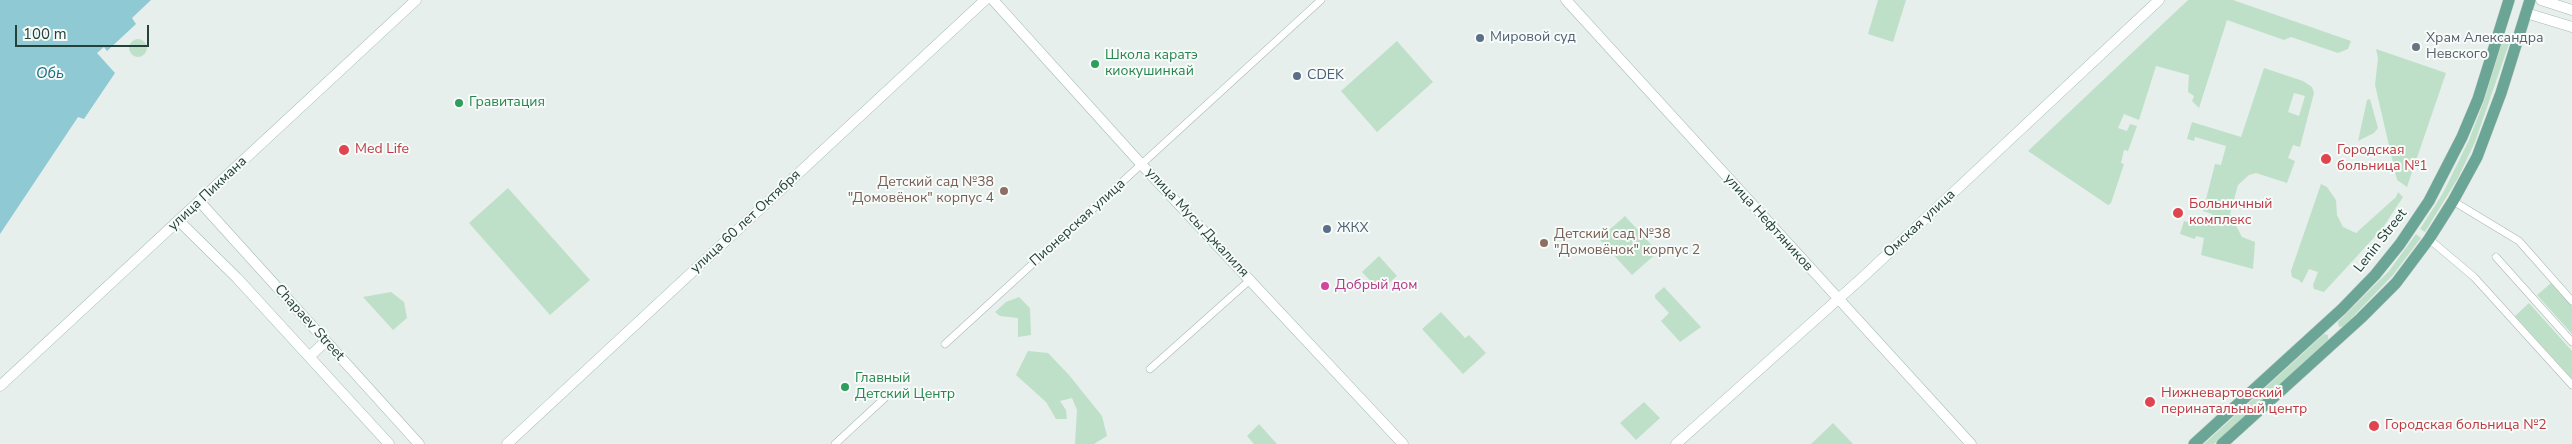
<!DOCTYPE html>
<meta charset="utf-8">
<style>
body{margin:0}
#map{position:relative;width:2572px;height:444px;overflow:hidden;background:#e6efeb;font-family:"Nunito Sans",sans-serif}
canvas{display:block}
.scale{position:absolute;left:15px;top:25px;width:134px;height:22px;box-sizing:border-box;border:2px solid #24423a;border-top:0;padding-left:6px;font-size:15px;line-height:18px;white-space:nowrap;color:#24423a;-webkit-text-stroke:4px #f7fbf9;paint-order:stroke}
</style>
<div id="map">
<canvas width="2572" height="444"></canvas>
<div class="scale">100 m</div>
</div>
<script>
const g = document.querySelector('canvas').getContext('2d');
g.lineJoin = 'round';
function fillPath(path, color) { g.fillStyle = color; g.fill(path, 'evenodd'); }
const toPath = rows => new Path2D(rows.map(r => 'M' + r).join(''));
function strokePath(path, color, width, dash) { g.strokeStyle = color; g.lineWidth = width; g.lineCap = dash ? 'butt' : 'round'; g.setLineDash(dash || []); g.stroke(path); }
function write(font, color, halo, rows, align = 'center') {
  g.font = font + ' "Nunito Sans",sans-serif'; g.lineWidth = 4; g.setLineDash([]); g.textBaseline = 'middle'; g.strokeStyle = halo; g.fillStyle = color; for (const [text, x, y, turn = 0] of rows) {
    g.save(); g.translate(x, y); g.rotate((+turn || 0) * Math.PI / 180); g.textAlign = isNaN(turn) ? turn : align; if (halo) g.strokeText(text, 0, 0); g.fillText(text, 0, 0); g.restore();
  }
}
const green = toPath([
 [1878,0,1906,0,1893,42,1868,34],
 [2188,0,2233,0,2351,41,2348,49,2338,53,2291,37,2284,40,2227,20,2199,108,2192,101,2194,96,2188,92,2189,75,2156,66,2139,120,2124,114,2118,128,2127,131,2130,124,2137,126,2128,151,2124,150,2121,163,2124,164,2111,203,2108,205,2028,151],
 [2505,33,2512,35,2475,142,2458,178,2425,232,2420,229,2443,193,2469,140,2484,101],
 '129 48a9 9 0 1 1 18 0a9 9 0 1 1-18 0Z',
 [1397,41,1433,82,1377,132,1341,91],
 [2376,49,2446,73,2407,187,2397,180,2375,85,2378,58],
 [2264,68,2303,81,2312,87,2314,93,2300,147,2293,145,2288,158,2295,161,2287,183,2256,173,2249,175,2238,185,2230,214,2242,237,2255,242,2253,269,2201,255,2204,238,2196,236,2195,239,2180,234,2184,221,2200,226,2201,223,2209,225,2212,214,2203,211,2215,164,2221,165,2226,146,2195,137,2194,141,2187,139,2192,122,2241,137],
 [2294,93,2305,96,2299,116,2288,112],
 [2370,99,2378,128,2374,133,2358,141,2367,100],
 [2321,184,2327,187,2336,200,2337,215,2343,227,2356,233,2396,197,2398,192,2403,197,2382,229,2324,292,2314,289,2313,285,2318,272,2309,269,2302,283,2299,280,2292,277,2291,271],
 [508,188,590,280,550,315,469,223],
 [1625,216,1658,252,1632,275,1599,239],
 [2416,234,2421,238,2393,275,2344,326,2339,327,2338,322,2389,271],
 [1379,256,1397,276,1380,291,1362,272],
 [2551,283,2572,306,2572,334,2537,295],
 [1664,287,1701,327,1680,342,1661,321,1669,313,1655,298,1655,295],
 [391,292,404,302,407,318,393,330,363,297],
 [1019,297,1030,308,1031,335,1018,337,1018,318,1000,316,995,312,1006,302],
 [2529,303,2572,351,2572,379,2515,316],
 [1441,312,1465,338,1469,335,1486,353,1463,374,1422,329],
 [2324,334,2328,335,2328,340,2214,444,2204,444],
 [1028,351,1048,353,1069,375,1102,416,1107,436,1094,444,1075,444,1077,410,1072,398,1060,401,1066,410,1067,419,1056,419,1046,402,1016,375],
 [1644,402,1660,418,1636,440,1620,423],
 [1833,423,1853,444,1811,444],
 [1259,424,1277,444,1254,444,1247,436]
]);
const water = toPath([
 [0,0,151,0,132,18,136,24,107,51,104,47,97,53,115,73,84,119,78,117,0,234]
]);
const street = toPath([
 [2453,201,2519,241,2572,301],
 [2429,239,2474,277,2572,385],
 [2496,257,2572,342],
 [945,344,1321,0],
 [1150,369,1251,279],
 [835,444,888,395]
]);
const secondary = toPath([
 [993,0,1142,165,1403,444],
 [1566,0,1971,444],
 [2541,0,2572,10],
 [2526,13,2572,27],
 [200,202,419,444],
 [179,221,237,278,389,444],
 [310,356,325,342],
 [0,386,416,0],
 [507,444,985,0],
 [1676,444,1864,276,2159,0]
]);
const primary = toPath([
 [2194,444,2342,309,2375,275,2400,244,2429,201,2462,137,2478,99,2509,0],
 [2222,444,2361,318,2396,283,2429,239,2453,201,2477,157,2501,93,2530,0]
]);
const markers = [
 [1480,38,5,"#5c6f8a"],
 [2416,47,5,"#6b7280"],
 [1095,64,5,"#2e9e5b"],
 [1297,76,5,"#5c6f8a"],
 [459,103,5,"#2e9e5b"],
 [344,150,6,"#e0444e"],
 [2326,159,6,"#e0444e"],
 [1004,191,5,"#8d6e63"],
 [2178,213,6,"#e0444e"],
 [1327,229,5,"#5c6f8a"],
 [1544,243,5,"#8d6e63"],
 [1325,286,5,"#d1479c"],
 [845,387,5,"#2e9e5b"],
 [2150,402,6,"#e0444e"],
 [2374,426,6,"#e0444e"]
];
const serviceNames = [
 ["Мировой суд",1490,38],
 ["CDEK",1307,76],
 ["ЖКХ",1337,229]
];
const worshipNames = [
 ["Храм Александра",2426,39],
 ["Невского",2426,55]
];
const leisureNames = [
 ["Школа каратэ",1105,56],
 ["киокушинкай",1105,72],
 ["Гравитация",469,103],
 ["Главный",855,379],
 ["Детский Центр",855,395]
];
const healthNames = [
 ["Med Life",355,150],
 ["Городская",2337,151],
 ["больница №1",2337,167],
 ["Больничный",2189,205],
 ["комплекс",2189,221],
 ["Нижневартовский",2161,394],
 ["перинатальный центр",2161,410],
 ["Городская больница №2",2385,426]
];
const educationNames = [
 ["Детский сад №38",994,183],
 ["\"Домовёнок\" корпус 4",994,199],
 ["Детский сад №38",1554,235,"left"],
 ["\"Домовёнок\" корпус 2",1554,251,"left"]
];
const streetNames = [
 ["улица Пикмана",208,194,-43],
 ["улица 60 лет Октября",746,222,-43],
 ["Пионерская улица",1078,223,-42],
 ["улица Мусы Джалиля",1197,223,47],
 ["улица Нефтяников",1768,223,48],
 ["Омская улица",1920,224,-43],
 ["Lenin Street",2381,241,-52],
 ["Chapaev Street",309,323,48]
];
const hotelNames = [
 ["Добрый дом",1335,286]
];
const waterNames = [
 ["Обь",50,74]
];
fillPath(green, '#bfe0c8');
fillPath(water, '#8ec9d4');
strokePath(street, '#a8b8b2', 8);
strokePath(secondary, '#a4bbb3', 11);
strokePath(primary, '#c2cac8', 12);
strokePath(street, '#fff', 7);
strokePath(secondary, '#fff', 10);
strokePath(primary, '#6aa596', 11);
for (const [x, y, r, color] of markers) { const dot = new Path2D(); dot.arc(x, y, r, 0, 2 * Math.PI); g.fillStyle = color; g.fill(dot); strokePath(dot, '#f7fbf9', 2); }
write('14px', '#4e5e75', '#f7fbf9', serviceNames, 'left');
write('14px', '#5b616d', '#f7fbf9', worshipNames, 'left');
write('14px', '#27864d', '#f7fbf9', leisureNames, 'left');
write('14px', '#be3a42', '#f7fbf9', healthNames, 'left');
write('14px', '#785e54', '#f7fbf9', educationNames, 'right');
write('14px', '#24423a', '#f7fbf9', streetNames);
write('14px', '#b23c85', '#f7fbf9', hotelNames, 'left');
write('italic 15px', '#1c6f80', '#f7fbf9', waterNames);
</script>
